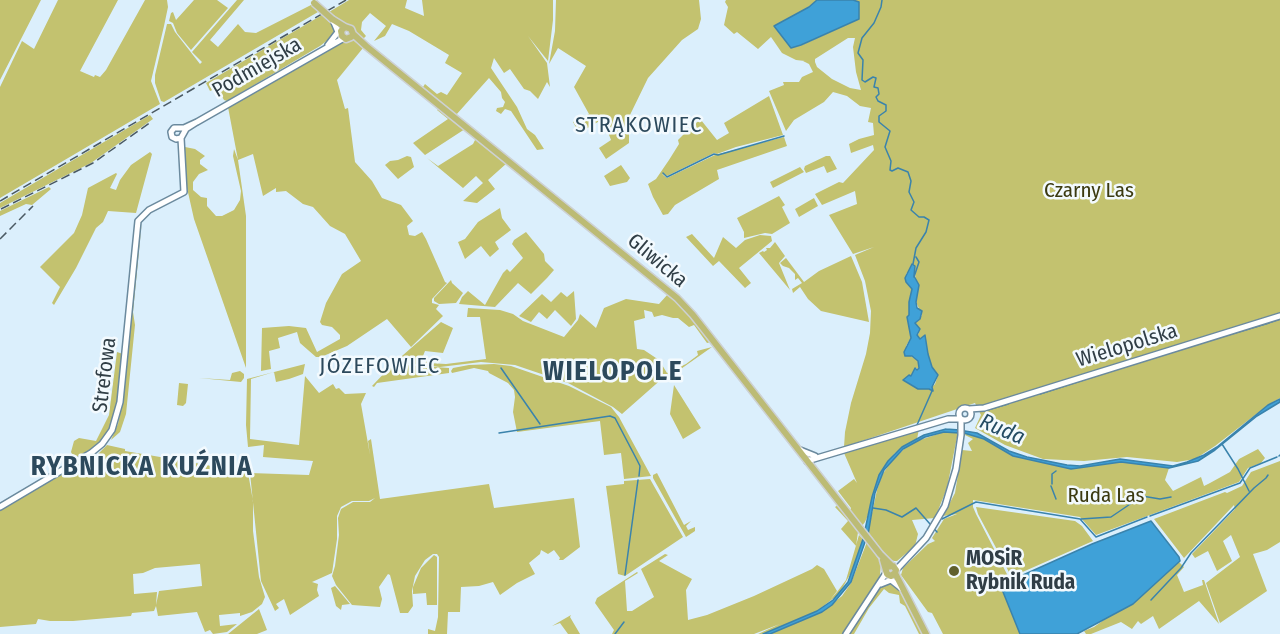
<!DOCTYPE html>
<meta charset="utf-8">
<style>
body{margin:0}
canvas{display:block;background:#dbeffc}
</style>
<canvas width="1280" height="634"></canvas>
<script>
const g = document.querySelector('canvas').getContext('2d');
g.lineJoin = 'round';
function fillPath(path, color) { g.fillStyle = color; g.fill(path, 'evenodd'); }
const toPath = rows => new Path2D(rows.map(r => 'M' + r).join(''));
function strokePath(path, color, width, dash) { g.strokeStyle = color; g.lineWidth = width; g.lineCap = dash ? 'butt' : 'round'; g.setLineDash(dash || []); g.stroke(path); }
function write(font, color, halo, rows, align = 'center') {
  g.font = font + ' "Fira Sans Condensed",sans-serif'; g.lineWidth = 5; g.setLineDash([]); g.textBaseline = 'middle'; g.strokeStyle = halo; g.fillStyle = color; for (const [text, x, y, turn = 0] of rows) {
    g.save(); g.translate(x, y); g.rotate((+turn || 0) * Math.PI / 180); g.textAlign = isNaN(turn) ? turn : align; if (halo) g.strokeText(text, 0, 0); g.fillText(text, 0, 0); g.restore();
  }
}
const green = toPath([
 [0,0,41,0,0,80],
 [58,0,118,0,80,71,94,77,95,75,100,77,106,70,145,0,167,0,168,7,164,26,151,81,160,104,0,198,0,87,22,41,34,49],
 [194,0,217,0,228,8,191,50,177,33,173,23,169,21,171,13,173,12,176,20],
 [237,0,244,0,210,40,218,47,238,24,245,32,256,33,311,5,318,12,164,102,161,101,155,83,155,75,167,24,171,24,175,32,200,64,202,62,192,52],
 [349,0,407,0,405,8,424,16,422,0,553,0,553,20,548,61,528,36,547,63,550,87,547,82,538,99,530,91,524,89,510,69,504,73,494,58,491,68,517,107,527,129,535,135,544,149,537,150,511,111,505,109,501,114,496,111,497,108,503,107,505,102,502,98,501,92,489,78,456,115,423,87,425,84,437,94,441,92,447,95,462,73,445,63,449,55,409,31,392,24,385,36,374,41,386,26,370,13,362,22,361,30,366,36,363,39,356,34,353,26,344,24,329,12],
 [556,0,699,0,701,19,698,29,682,40,648,78,629,117,629,143,606,159,599,148,611,140,603,119,579,133,573,122,589,114,574,87,586,66,558,48,549,64,555,31],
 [726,0,817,0,809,7,791,48,802,45,859,19,859,2,853,0,1280,0,1280,398,1268,405,1215,446,1195,459,1177,462,1127,457,1084,461,1043,459,1005,445,975,428,981,415,975,403,844,447,845,432,851,403,866,354,870,333,871,311,865,281,855,255,874,247,853,254,829,215,857,204,855,191,822,205,815,194,839,182,843,183,874,150,873,145,851,153,849,144,859,139,874,135,873,123,868,122,871,108,860,106,847,96,833,92,824,102,794,120,786,131,769,91,784,85,783,82,799,82,802,77,813,72,809,64,803,61,805,61,796,60,782,53,771,37,758,49,737,32,734,34,724,25,728,7,725,2],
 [848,38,855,38,853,47,856,72,861,90,850,88,832,79,817,67,815,62,815,59],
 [915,266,916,302,922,315,915,323,919,333,917,335,920,339,925,335,928,354,932,367,938,375,935,384,930,389,918,389,906,380,914,373,915,368,920,369,918,361,911,356,906,346,911,338,907,317,909,315,909,302,912,289,906,274],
 [322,15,336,29,333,36,320,46,227,101,224,100,217,88,210,91,206,83],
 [353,40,363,48,337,80,345,109,348,108,355,162,372,181,382,198,401,205,413,221,407,226,409,235,415,236,422,232,426,239,445,282,447,283,432,299,432,303,439,305,436,309,443,316,411,347,387,319,347,346,321,357,316,357,300,343,297,332,278,338,280,348,269,351,271,369,261,371,262,328,289,326,306,328,317,352,340,339,340,335,332,327,322,325,320,322,326,303,342,274,361,261,345,234,330,226,313,207,303,204,286,191,276,192,276,188,263,196,253,154,238,160,246,216,246,368,194,219,185,179,185,147,195,149,205,156,200,160,200,164,208,170,199,174,193,182,193,190,201,197,207,198,207,206,216,216,222,216,234,210,240,200,241,191,233,156,234,149,238,160,228,107,342,41],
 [769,96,783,135,736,147,717,154,714,153,667,176,662,174,667,178,715,155,784,137,787,146,717,170,719,179,675,205,668,214,663,215,653,197,648,184,656,179,669,160,679,144,678,140,694,124,701,120,717,140,729,133,724,123],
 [439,108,465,129,425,155,413,143,448,119,437,110],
 [150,115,153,119,91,163,0,208,0,203],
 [476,138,507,163,488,180,495,189,477,203,463,201,483,183,476,176,463,188,427,158,438,166,473,144],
 [150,152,152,154,136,213,108,211,103,222,96,228,76,268,54,305,52,303,60,287,40,267,74,233,82,215,88,188,116,173,117,174,110,188,116,190,120,180,131,165],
 [407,156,411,157,414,167,398,179,385,165,390,161,398,160],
 [826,156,830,156,837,169,827,173,824,166,806,173,804,169,805,166],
 [621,165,630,178,627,182,610,186,604,176],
 [800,167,804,172,773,188,770,182],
 [49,187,51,189,32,205,26,204,0,216,0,211],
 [779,196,785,205,782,207,790,223,772,234,765,233,744,238,744,232,737,218],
 [814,198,818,206,799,217,795,209],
 [500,208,502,218,511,230,495,242,499,249,490,257,481,246,465,259,458,242,465,239,478,222],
 [142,220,133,312,135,325,126,414,120,432,111,440,118,424,122,404,129,330,132,318,131,314],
 [526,232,544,254,545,261,554,270,547,278,531,294,518,283,495,307,459,304,462,297,468,291,485,305,503,273,507,269,510,272,523,258,512,244,514,240],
 [692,234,714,258,723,237,736,248,745,240,760,235,771,236,772,241,739,268,751,283,745,288,719,261,713,266,686,237],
 [775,242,785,256,779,263,790,290,759,253,763,251,764,252,767,250,766,248,770,248],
 [851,256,862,282,869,322,821,311,808,299,800,287,793,293,792,289,802,283,798,278,795,280,795,274,789,268,783,266,780,263,786,258,804,282,819,271],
 [451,280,452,283,463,293,456,303,439,304,434,301,434,298],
 [574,291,576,319,571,326,555,310,547,319,539,312,531,322,519,316,542,294,551,302,561,292,567,297],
 [668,294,690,316,711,342,707,343,694,325,689,327,678,318,673,318,662,315,654,317,652,312,644,310,645,318,634,321,637,349,644,350,659,360,667,373,686,364,698,355,697,351,712,347,678,371,664,377,622,414,613,407,568,383,515,365,481,362,440,367,395,362,441,322,453,328,443,353,425,351,423,356,428,363,446,364,486,359,480,317,467,317,468,308,500,310,513,314,523,321,564,337,578,320,580,314,596,328,604,308,626,299,659,304],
 [117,352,123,354,117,409,110,430,93,450,75,460,71,452,74,441,79,438,96,441,109,415],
 [305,364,303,374,289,379,276,382,274,372,251,379,250,439,299,445,305,376,319,393,333,384,336,389,339,388,345,394,366,393,361,404,370,455,368,441,371,439,380,499,489,484,494,508,574,498,580,547,563,560,559,560,560,558,554,550,548,554,541,550,540,554,529,563,535,574,517,583,500,595,493,582,479,586,461,587,460,612,448,612,447,634,428,634,428,629,435,631,438,617,439,557,437,554,433,554,425,560,415,576,412,591,413,606,408,613,400,613,390,575,388,574,379,587,382,599,380,607,352,605,336,585,332,576,335,566,339,535,338,518,341,509,353,502,370,502,375,498,369,501,352,501,341,507,337,516,337,539,332,573,312,582,318,584,317,590,319,596,290,615,284,599,276,604,279,608,275,611,261,581,250,473,309,475,313,461,263,457,264,445,248,447,246,425,247,379],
 [393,364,449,368,449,373,377,383,374,387,372,386],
 [494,364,511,366,569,386,611,407,619,417,651,476,624,479,621,453,604,455,600,421,517,432,513,412,515,397,514,390,508,383,489,373,488,371,474,368,452,373,451,371,453,368,469,365],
 [240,371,244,374,244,378,241,382,199,378,230,380,232,373],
 [179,383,188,384,186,403,183,406,177,405],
 [674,385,701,428,683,439,670,414],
 [919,429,917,439,895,453,881,471,872,497,870,510,865,522,862,526,850,511,851,508,838,491,854,479,857,483,844,453],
 [958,432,947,488,935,518,912,520,918,534,915,546,897,561,894,561,889,559,868,532,877,490,882,475,891,462,904,449,917,441,941,433],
 [966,433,984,439,1013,456,1071,469,1121,462,1169,468,1165,480,1173,491,1201,477,1204,486,1210,483,1230,472,1239,459,1258,449,1265,458,1261,463,1248,468,1239,482,1096,535,1080,517,973,500,973,507,976,514,1010,580,1003,584,1020,634,943,634,932,613,928,612,901,575,903,568,928,544,935,541,932,538,944,519,957,514,943,516,955,493,962,450,972,451,968,443,973,439,965,435],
 [107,445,125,449,125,451,207,465,243,475,243,465,247,467,253,501,253,531,259,577,265,597,262,604,252,612,240,616,240,613,219,615,220,626,237,624,227,632,213,634,210,630,205,632,197,612,158,616,156,606,154,611,132,613,131,616,73,621,50,621,38,619,36,624,0,627,0,509,91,455,93,459],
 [200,564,202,586,159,591,156,605,157,592,134,594,133,574,143,573,155,568],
 [1280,461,1280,542,1267,550,1253,554,1267,591,1220,623,1206,583,1240,557,1231,535,1223,541,1232,561,1217,571,1208,551,1195,558,1192,554,1235,509,1234,505,1184,558,1154,519,1225,492,1227,493,1242,486,1251,472],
 [657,473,684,525,691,521,686,526,688,530,695,527,695,531,686,537,653,478,653,475],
 [650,479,683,537,625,576,618,574,606,486,624,484,624,481],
 [838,505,858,532,856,546,841,529,848,521,835,507],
 [976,507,1075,521,1082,526,1093,541,1018,574,1010,574,978,514],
 [859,535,863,539,852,571,839,594,817,611,763,634,758,634,780,624,754,634,612,634,614,630,595,603,597,598,637,572,638,573,625,581,627,611,632,611,654,597,641,569,665,554,668,555,659,561,692,579,686,590,688,620,707,615,754,596,812,569,817,565,824,569,837,591,830,600,837,592,846,580],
 [867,542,881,563,880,575,877,583,844,634,770,634,822,612,842,596,851,583],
 [434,555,437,557,437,605,427,605,426,593,413,594,413,587,421,568],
 [1179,562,1184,567,1177,575,1184,592,1203,585,1202,580,1204,580,1219,624,1199,601,1159,629,1153,616,1141,624,1138,621,1132,629,1121,622,1091,634,1086,634,1084,631,1094,627,1153,585],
 [888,581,896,584,922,634,919,634,905,606,900,603,899,595,889,593,884,589,869,608,854,634,849,634,870,600,884,583],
 [335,586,350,604,342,605,341,610,336,606,331,588],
 [259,609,267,630,257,634,228,634],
 [571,615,570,617,580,634,568,634,560,623,552,626]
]);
const water = toPath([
 [817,0,853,0,859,2,859,19,801,45,791,48,774,26,809,7,817,0],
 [912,264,915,266,914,276,919,285,916,302,917,308,922,311,920,319,915,323,920,329,917,335,920,339,925,335,928,354,932,367,938,375,932,387,933,391,929,389,918,389,903,380,909,375,911,376,915,368,917,370,919,368,918,361,912,356,905,356,904,352,911,338,907,317,909,315,909,302,912,289,906,282,905,278,912,264],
 [1280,399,1280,402,1257,416,1215,450,1198,461,1169,468,1121,462,1071,469,1013,456,984,439,964,433,965,431,977,433,1009,451,1027,457,1067,465,1080,466,1120,459,1173,466,1187,462,1204,455,1217,447,1268,405,1280,399],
 [946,429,960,430,959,433,944,432,925,437,903,449,884,470,875,493,868,535,865,530,872,497,879,475,888,461,902,447,924,435,946,429],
 [1151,521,1179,557,1180,561,1133,604,1077,634,1020,634,1001,587,1003,584,1092,544,1151,521],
 [863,539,865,542,851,582,832,605,822,612,770,634,763,634,817,611,833,600,848,582,863,539]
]);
const stream = toPath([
 [882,0,881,7,874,23,862,38,858,53,863,60,862,80,865,82,873,77,876,78,874,87,878,88,879,94,876,97,878,101,886,105,886,111,879,116,879,122,890,131,885,147,891,161,890,170,892,171,898,168,908,172,911,181,909,192,914,202,911,210,919,217,924,217,929,220,926,232,916,248,913,264],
 [663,173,667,177,714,154,718,155,784,136],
 [914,277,919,262,916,257],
 [1271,322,1280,319],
 [1204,342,1269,323],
 [501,368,540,424],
 [1040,394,1102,374],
 [1012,402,1035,395],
 [984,411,1008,404],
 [917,425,932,391],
 [499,433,610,416,615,418,637,460,640,466,639,476],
 [1222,444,1238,469,1249,491],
 [1279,456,1280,455],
 [1052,484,1052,474,1056,471],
 [1051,486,1056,499],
 [873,508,886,510,902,517,916,508,937,532],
 [1150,516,1240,483,1250,468,1277,457],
 [942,519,976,502,1080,519,1096,537,1147,517],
 [1081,519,1111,517,1142,496,1160,499,1171,497],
 [625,575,638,480],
 [1151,600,1181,568,1191,553,1254,488,1266,478,1268,475],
 [615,634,624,622]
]);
const secondary = toPath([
 [328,45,338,32,333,20],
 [181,138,176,139,172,137,171,132,174,128,184,128,197,122,344,38],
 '959 414a6 6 0 1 1 12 0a6 6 0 1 1-12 0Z',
 [969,409,984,408,1280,316],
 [800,450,815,456],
 [807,461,948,419,961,419,961,435,956,469,945,506,926,538,896,570],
 [0,507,91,453,102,444,112,430,120,402,138,221,149,210,184,192,181,138,186,129,197,122],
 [881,584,891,580,901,588],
 [846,634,886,573]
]);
const primary = toPath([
 [332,19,345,27,351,29,353,34,366,46,677,298,693,315,880,554,891,565],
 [345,27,341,31,342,36,346,39,351,37],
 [883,560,887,574,891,576,895,573,896,570,893,566,886,567],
 [895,573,926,634]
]);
const rail = toPath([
 [0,201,346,0],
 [1,209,93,163,151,122],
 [0,239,33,206]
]);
const primaryBridge = toPath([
 [314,3,332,19]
]);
const markers = [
 [954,571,6,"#605f2c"]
];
const streetNames = [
 ["Podmiejska",257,68,-30],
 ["Gliwicka",657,261,40],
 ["Wielopolska",1127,346,-17],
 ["Strefowa",105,375,-83]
];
const parkNames = [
 ["Czarny Las",1089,191],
 ["Ruda Las",1106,496]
];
const poiNames = [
 ["MOSiR",966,559],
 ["Rybnik Ruda",966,583]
];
const neighbourhoodNames = [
 ["STRĄKOWIEC",639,126],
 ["JÓZEFOWIEC",380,367]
];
const waterNames = [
 ["Ruda",1002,430,23]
];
const districtNames = [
 ["WIELOPOLE",613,372],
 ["RYBNICKA KUŹNIA",142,467]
];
fillPath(green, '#c3c26f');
fillPath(water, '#3fa1d8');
strokePath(water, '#3a83ac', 1.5);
strokePath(stream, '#3a83ac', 1.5);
strokePath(secondary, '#6b8a9e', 8);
strokePath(primary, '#cdd1d3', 9);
strokePath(secondary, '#fff', 5);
strokePath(primary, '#bcbb75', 6);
strokePath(rail, '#4b5a63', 1.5, [9, 4.5]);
strokePath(primaryBridge, '#cdd1d3', 9, []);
strokePath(primaryBridge, '#bcbb75', 6);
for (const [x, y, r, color] of markers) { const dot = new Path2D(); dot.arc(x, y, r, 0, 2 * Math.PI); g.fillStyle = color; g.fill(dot); strokePath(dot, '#f3fafe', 2); }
write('21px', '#303e46', '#f3fafe', streetNames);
write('21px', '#3b3a10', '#f3fafe', parkNames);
write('bold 21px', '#303e46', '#f3fafe', poiNames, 'left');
g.letterSpacing = '1.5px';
write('22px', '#2c495c', '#f3fafe', neighbourhoodNames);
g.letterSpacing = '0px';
write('italic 22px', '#244c64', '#f3fafe', waterNames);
g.letterSpacing = '1.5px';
write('bold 27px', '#2c495c', '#f3fafe', districtNames);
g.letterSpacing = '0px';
</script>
